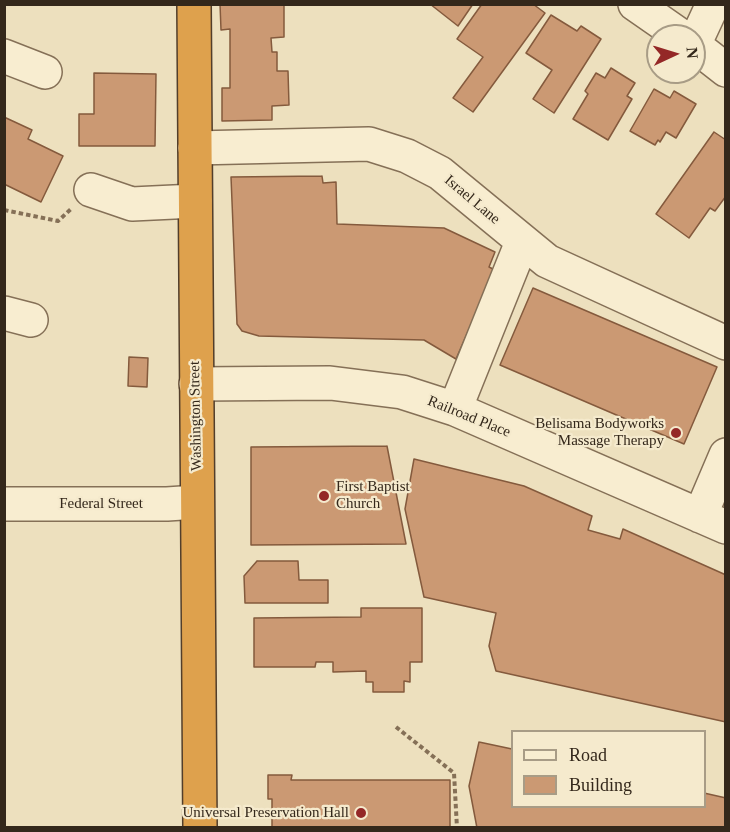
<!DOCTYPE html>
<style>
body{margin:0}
#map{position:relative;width:730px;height:832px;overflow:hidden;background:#ede0be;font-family:Georgia,serif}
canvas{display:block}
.frame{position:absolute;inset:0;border:6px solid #34281b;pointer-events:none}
.legend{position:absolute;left:511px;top:730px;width:195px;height:78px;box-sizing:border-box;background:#f5eacd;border:2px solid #a89c86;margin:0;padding:8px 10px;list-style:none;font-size:18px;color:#34281b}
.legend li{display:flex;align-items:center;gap:12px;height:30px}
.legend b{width:30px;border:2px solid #a89c86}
.north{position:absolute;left:646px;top:24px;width:60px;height:60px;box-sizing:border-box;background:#f5eacd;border:2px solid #a89c86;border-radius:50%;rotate:86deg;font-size:16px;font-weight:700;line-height:24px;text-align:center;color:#34281b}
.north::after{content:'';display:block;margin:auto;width:21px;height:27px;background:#942827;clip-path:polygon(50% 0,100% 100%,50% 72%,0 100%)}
</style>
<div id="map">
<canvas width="730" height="832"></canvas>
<div class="frame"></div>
<ul class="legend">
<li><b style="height:8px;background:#f8edd0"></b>Road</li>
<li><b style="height:16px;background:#cb9973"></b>Building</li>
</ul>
<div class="north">N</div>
</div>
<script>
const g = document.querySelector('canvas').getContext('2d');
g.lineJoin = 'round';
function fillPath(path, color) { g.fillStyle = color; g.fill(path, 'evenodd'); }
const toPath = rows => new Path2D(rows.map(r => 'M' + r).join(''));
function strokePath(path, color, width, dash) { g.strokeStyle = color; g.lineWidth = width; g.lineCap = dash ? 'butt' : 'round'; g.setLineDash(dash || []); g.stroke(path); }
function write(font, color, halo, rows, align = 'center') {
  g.font = font + ' Georgia,serif'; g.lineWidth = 4.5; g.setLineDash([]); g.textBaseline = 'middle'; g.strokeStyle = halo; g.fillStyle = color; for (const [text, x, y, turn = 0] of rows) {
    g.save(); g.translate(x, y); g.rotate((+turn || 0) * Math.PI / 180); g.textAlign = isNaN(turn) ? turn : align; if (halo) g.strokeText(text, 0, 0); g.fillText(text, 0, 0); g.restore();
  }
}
const building = toPath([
 [220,4,284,4,284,37,271,38,272,52,277,52,277,71,288,71,289,105,272,106,272,120,222,121,222,88,230,88,230,29,221,30,220,4],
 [430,4,473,4,458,26,430,4],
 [482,4,533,4,545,13,473,112,453,98,483,57,457,39,482,4],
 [551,15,577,31,581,26,601,39,554,113,533,99,552,70,526,53,551,15],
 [611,68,635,83,627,96,632,99,608,140,573,119,588,94,585,91,596,73,605,78,611,68],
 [94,73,156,74,155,146,79,146,79,114,94,114,94,73],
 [654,89,670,98,674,91,696,104,676,138,666,132,660,142,658,140,655,145,630,131,654,89],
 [4,117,32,130,28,139,63,156,41,202,4,184,4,117],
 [714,132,726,140,726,196,715,211,710,208,689,238,656,214,714,132],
 [322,176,323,183,336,182,337,224,444,228,495,252,489,267,495,270,456,359,424,340,259,336,242,331,237,324,231,177,322,176],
 [533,288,717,367,684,444,500,365,533,288],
 [129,357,148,358,147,387,128,386,129,357],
 [387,446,406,544,251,545,251,447,387,446],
 [414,459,524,486,592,516,588,530,620,539,623,529,726,575,726,722,496,671,489,646,496,613,424,597,405,509,414,459],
 [257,561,298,561,299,580,328,580,328,603,245,603,244,576,257,561],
 [361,608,422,608,422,662,410,662,410,682,404,681,404,692,373,692,373,682,366,682,366,671,333,672,333,662,316,662,315,667,254,667,254,618,361,617,361,608],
 [479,742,512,749,512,806,704,806,704,793,726,798,726,828,477,828,469,786,479,742],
 [268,775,292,775,291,780,450,780,450,828,272,828,272,799,268,799,268,775]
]);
const path = toPath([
 [4,210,58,221,71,209],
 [396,727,454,773,457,828]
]);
const minor = toPath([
 [635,4,681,36],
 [694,45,713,4],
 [694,45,726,70],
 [4,56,45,72],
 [195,148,369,144,407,156,440,173,547,261,726,343],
 [91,190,132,204,195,201],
 [4,313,31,320],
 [196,384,330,383,402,392,455,409,726,527],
 [455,409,522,242],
 [4,504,167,504,197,502],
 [700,516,726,455]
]);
const highway = toPath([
 [194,4,200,828]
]);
const markers = [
 [676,433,6,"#942827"],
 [324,496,6,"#942827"],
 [361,813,6,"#942827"]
];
const streetNames = [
 ["Israel Lane",472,200,40],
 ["Washington Street",196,416,-91],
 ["Railroad Place",469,417,22],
 ["Federal Street",101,504]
];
const poiNames = [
 ["Belisama Bodyworks",664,424],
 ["Massage Therapy",664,441],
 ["First Baptist",336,487,"left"],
 ["Church",336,504,"left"],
 ["Universal Preservation Hall",349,813]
];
fillPath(building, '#cb9973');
strokePath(building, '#845a3d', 1.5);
strokePath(minor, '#857057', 36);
strokePath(highway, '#523e2b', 36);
strokePath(path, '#857057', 4, [4.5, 3]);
strokePath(minor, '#f8edd0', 33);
strokePath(highway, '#dea14d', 33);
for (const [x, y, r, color] of markers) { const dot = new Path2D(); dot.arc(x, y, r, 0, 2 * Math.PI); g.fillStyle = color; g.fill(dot); strokePath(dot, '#f5eacd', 2); }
write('15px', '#34281b', '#f5eacd', streetNames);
write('15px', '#34281b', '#f5eacd', poiNames, 'right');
</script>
